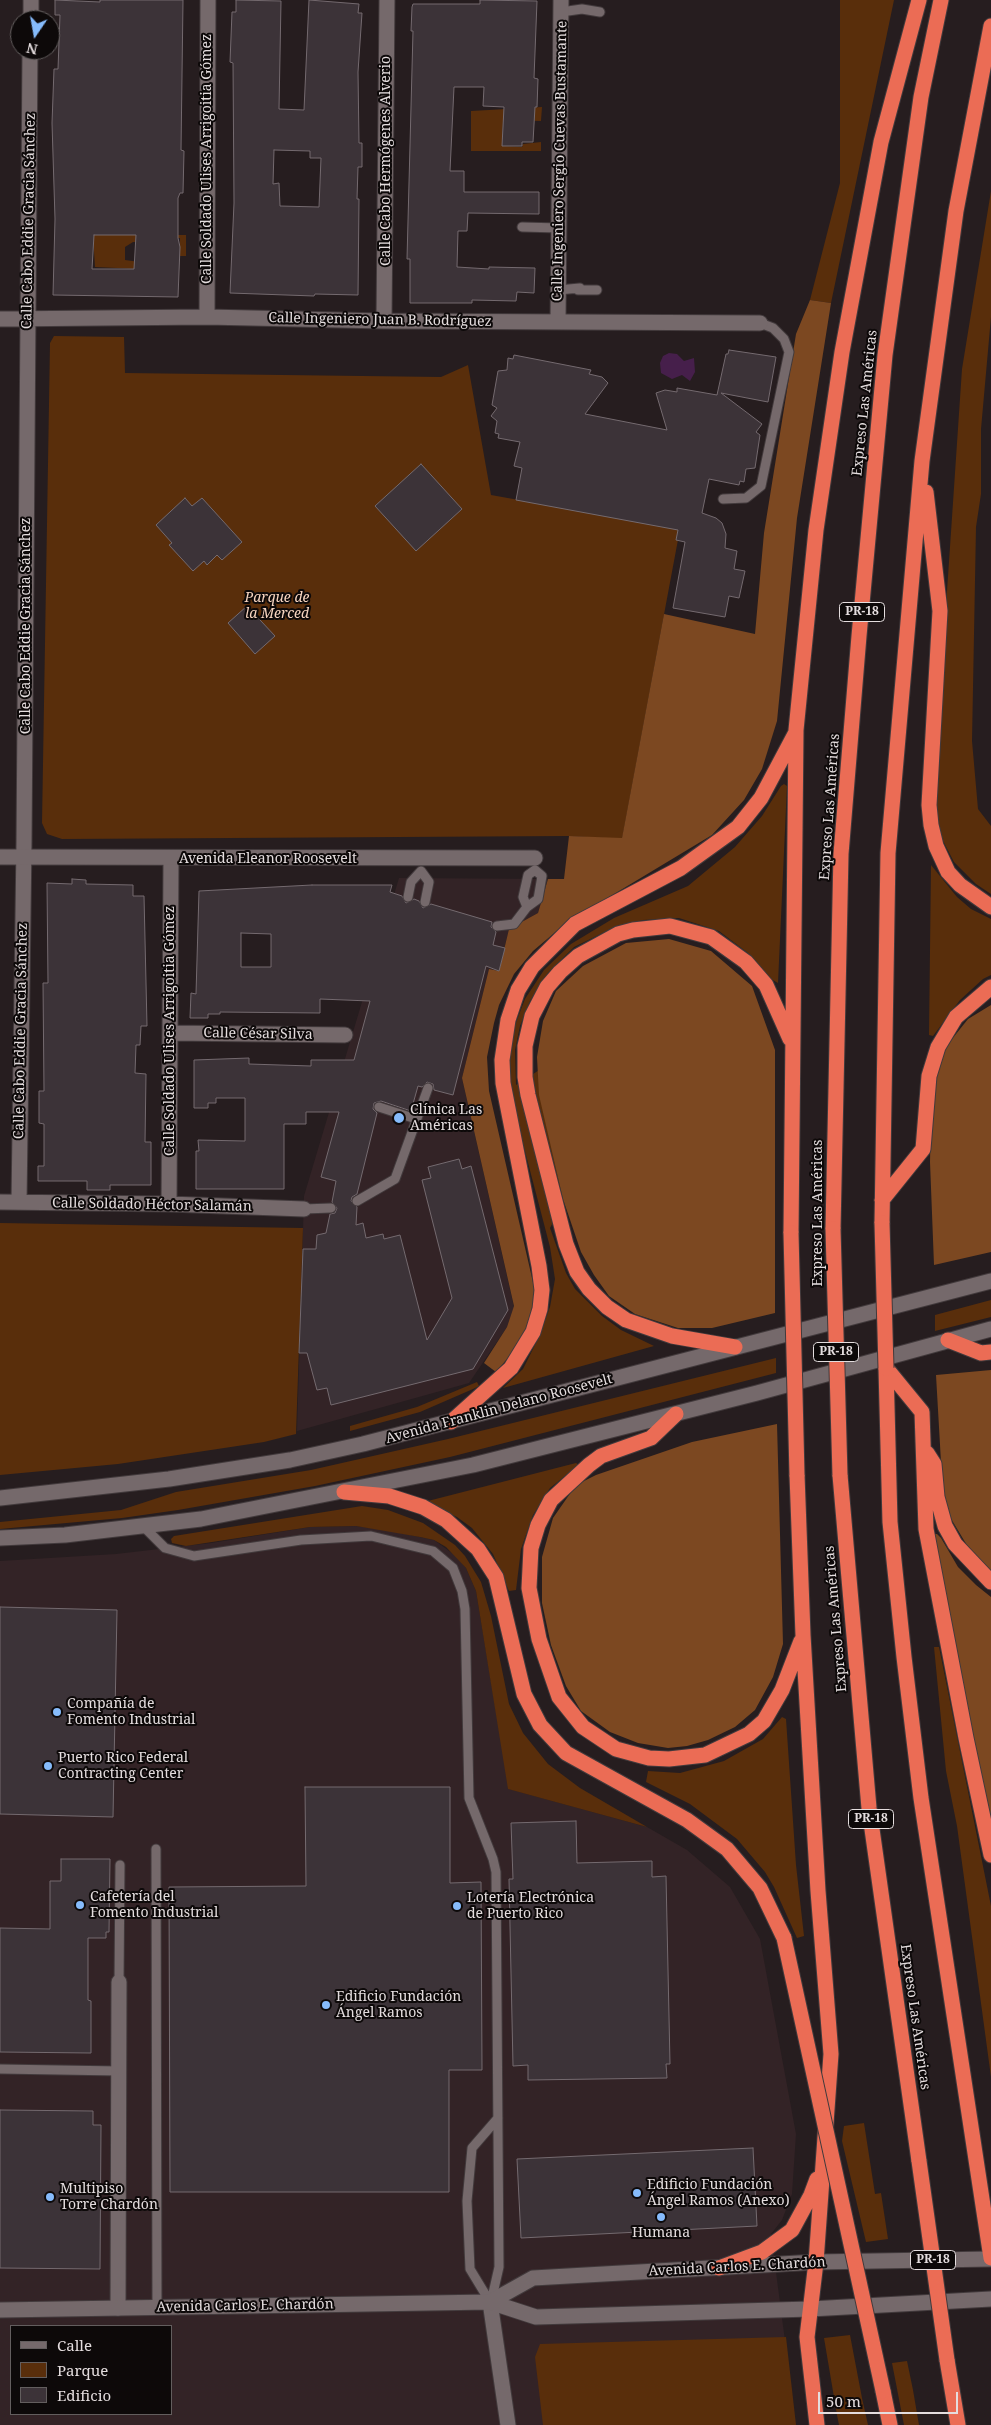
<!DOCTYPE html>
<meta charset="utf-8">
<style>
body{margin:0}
#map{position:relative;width:991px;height:2425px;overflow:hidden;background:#261d1f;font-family:"Noto Serif",serif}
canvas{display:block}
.legend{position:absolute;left:10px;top:2325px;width:162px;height:90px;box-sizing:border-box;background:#0d0909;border:1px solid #635e5e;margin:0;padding:6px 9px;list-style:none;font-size:15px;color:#e4ddde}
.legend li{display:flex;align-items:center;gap:10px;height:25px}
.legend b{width:25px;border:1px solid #635e5e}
.north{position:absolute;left:10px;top:10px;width:50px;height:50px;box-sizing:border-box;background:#0d0909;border:1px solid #635e5e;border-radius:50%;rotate:192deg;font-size:14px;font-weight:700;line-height:20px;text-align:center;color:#e4ddde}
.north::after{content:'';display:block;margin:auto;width:18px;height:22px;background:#86bbfb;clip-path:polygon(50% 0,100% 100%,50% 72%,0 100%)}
.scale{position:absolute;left:818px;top:2392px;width:140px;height:22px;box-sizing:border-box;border:2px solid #e4ddde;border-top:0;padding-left:6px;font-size:15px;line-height:18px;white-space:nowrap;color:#e4ddde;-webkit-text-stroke:4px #0d0909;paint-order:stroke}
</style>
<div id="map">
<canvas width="991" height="2425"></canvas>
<ul class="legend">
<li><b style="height:6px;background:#75696b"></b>Calle</li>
<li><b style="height:14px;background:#592e0b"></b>Parque</li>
<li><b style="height:14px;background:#3c3338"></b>Edificio</li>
</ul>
<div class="north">N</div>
<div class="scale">50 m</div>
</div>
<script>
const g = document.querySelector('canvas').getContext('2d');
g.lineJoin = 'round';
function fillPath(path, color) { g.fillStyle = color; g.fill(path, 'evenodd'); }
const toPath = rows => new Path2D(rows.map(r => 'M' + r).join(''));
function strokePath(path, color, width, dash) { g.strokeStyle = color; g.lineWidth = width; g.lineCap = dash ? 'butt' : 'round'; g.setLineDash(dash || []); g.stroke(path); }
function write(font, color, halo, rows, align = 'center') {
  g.font = font + ' "Noto Serif",serif'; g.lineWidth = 4; g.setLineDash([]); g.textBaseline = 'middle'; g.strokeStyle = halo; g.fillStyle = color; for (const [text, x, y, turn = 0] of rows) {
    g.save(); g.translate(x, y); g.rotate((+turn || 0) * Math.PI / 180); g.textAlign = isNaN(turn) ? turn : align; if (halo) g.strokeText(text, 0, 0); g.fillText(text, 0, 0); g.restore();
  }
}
const built = toPath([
 [399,878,548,879,538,913,509,929,499,971,489,969,462,1078,514,1307,507,1327,469,1383,297,1431,304,1196],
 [356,1526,387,1530,434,1540,456,1556,466,1568,476,1591,509,1789,647,1827,687,1850,730,1887,760,1939,796,2134,792,2194,782,2220,771,2234,796,2425,0,2425,0,1561,116,1554,211,1543,310,1527],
 [11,2326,171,2326,171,2414,11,2414]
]);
const green = toPath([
 [840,0,894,0,831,303,810,300,840,183],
 [542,107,541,121,503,120,502,146,522,147,523,144,541,142,541,151,471,151,471,111],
 [991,191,991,317,981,429,981,494,976,527,972,741,978,809,991,826,991,894,976,884,954,862,941,837,935,811,940,695,962,369],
 [93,235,186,235,186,256,180,256,180,238,141,239,140,242,133,242,125,247,125,260,140,262,139,269,95,267],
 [54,336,124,337,125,373,441,377,468,365,491,495,680,529,622,839,569,836,62,839,47,834,42,823,50,343],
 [784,784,787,786,778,983,771,979,748,953,719,931,679,918,643,920,615,927,574,947,548,973,530,1001,520,1026,515,1050,516,1085,679,980,550,1228,566,1273,575,1289,602,1316,621,1330,654,1346,503,1388,523,1369,539,1337,550,1307,555,1279,550,1247,509,1090,510,1050,515,1025,525,999,544,970,571,944,614,918,688,886,735,847,762,816,781,786],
 [931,865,957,897,971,909,991,919,991,975,983,979,960,1000,933,1036,929,1035],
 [0,1223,303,1228,296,1434,264,1442,118,1464,0,1475],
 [991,1300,991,1317,935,1331,935,1315],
 [776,1358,776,1373,450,1457,315,1486,178,1510,122,1518,0,1529,0,1522,121,1510,176,1492,311,1470,448,1439],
 [477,1382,479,1386,473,1389,420,1412,350,1431,350,1426,417,1407],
 [576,1463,579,1465,550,1488,533,1515,521,1549,516,1590,509,1591,493,1554,472,1528,457,1517,424,1502],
 [362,1506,388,1510,423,1523,455,1545,465,1556,481,1582,491,1616,509,1704,523,1733,548,1764,580,1788,647,1827,508,1789,476,1591,466,1568,446,1547,434,1540,420,1537,356,1526,310,1527,186,1546,172,1543,171,1539,174,1536],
 [934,1647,939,1647,991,1906,991,2077,957,1826,946,1771],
 [782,1717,786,1719,796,1865,804,1936,797,1938,774,1887,765,1872,737,1839,690,1804,646,1782,648,1771,680,1773,724,1761,763,1739],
 [864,2123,875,2194,881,2193,888,2239,866,2242,842,2141,844,2126],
 [850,2335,862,2398,868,2425,839,2425,837,2415,824,2338],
 [786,2337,796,2425,543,2425,535,2357,540,2344],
 [907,2361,913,2390,919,2425,904,2425,892,2363]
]);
const forest = toPath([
 [810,300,831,303,797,518,777,721,762,769,744,800,712,835,566,923,533,951,514,974,499,1005,494,1023,487,1057,489,1091,535,1291,532,1317,521,1342,496,1372,484,1363,507,1327,514,1306,462,1078,489,969,499,971,509,929,538,913,548,879,564,879,569,836,622,838,664,614,755,634,764,533,796,334],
 [669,939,711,951,752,986,775,1050,775,1313,712,1328,678,1328,635,1314,609,1296,594,1275,581,1252,563,1199,539,1095,537,1057,543,1021,556,991,583,966,626,943],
 [991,1005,991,1252,934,1265,930,1162,931,1114,935,1083,944,1049,968,1019],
 [991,1370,991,1571,971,1552,950,1517,943,1497,936,1375],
 [777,1424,783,1644,773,1677,755,1710,735,1727,708,1740,687,1746,668,1748,638,1743,610,1732,581,1711,566,1686,551,1645,542,1603,542,1557,553,1518,576,1485,596,1475,692,1442],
 [934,1534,937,1534,941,1538,958,1567,976,1585,991,1597,991,1826]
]);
const water = toPath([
 [669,353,677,354,684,361,694,358,695,372,690,381,682,375,672,379,661,373,660,363,663,356]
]);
const building = toPath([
 [55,0,100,2,100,0,183,0,181,150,184,151,183,193,180,193,178,198,178,238,180,247,178,297,53,295,55,219,52,123,54,69,58,69,60,15,55,15,55,0],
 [94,235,136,235,134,269,92,269,94,235],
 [236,0,281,1,279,109,304,110,309,0,359,4,358,13,362,13,358,72,359,143,362,143,362,167,358,167,357,199,359,199,358,295,315,294,314,296,230,293,234,203,233,63,230,62,232,12,236,12,236,0],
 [274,150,310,151,310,158,321,158,319,207,280,206,279,183,273,184,274,150],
 [480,0,537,1,534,78,538,79,537,107,535,107,533,142,522,142,522,146,502,146,504,107,483,106,484,87,454,87,450,171,464,171,464,192,539,192,539,214,468,213,467,231,458,231,457,267,489,269,489,267,535,268,534,293,517,292,516,301,472,300,472,303,410,303,410,259,407,259,413,31,411,31,412,7,413,4,480,4,480,0],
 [729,350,776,357,768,402,721,393,762,424,756,432,760,435,755,468,746,469,744,482,740,481,739,485,709,479,702,513,716,518,722,523,726,534,725,548,737,551,734,569,745,571,739,598,729,596,725,617,673,608,685,542,676,540,678,530,516,500,522,468,514,466,520,442,498,438,499,434,495,433,497,421,491,416,497,408,492,405,498,371,507,370,508,358,513,359,514,355,591,370,589,374,602,377,608,383,585,414,667,430,656,393,665,390,677,392,677,388,717,395,726,354,728,354,729,350],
 [421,464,462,509,416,551,375,506,421,464],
 [185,498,192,506,202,498,242,542,222,560,217,555,207,565,204,561,193,571,169,545,172,543,156,525,185,498],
 [247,606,275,636,255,654,228,623,247,606],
 [72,879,86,880,86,884,133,885,133,896,144,896,147,1026,141,1026,140,1045,136,1045,135,1073,146,1074,145,1142,151,1142,151,1185,110,1185,110,1190,87,1190,87,1181,38,1181,38,1166,44,1166,44,1124,39,1123,39,1091,44,1091,43,983,48,983,47,883,72,884,72,879],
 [312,885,392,885,390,892,402,896,406,903,414,899,419,901,423,908,431,904,492,922,491,927,496,932,493,945,505,948,499,971,486,966,453,1095,434,1090,433,1084,427,1082,422,1087,418,1086,411,1111,381,1101,374,1103,373,1109,377,1113,357,1194,352,1197,351,1201,357,1207,356,1225,363,1223,366,1238,383,1234,384,1239,400,1235,427,1340,452,1298,422,1180,431,1178,428,1167,459,1159,462,1169,471,1166,508,1310,473,1369,331,1405,327,1388,317,1390,307,1353,299,1353,303,1249,316,1249,317,1235,326,1233,330,1214,335,1213,337,1208,332,1202,336,1181,321,1177,339,1112,306,1112,306,1124,284,1124,284,1189,196,1189,196,1151,199,1151,198,1140,245,1141,245,1098,216,1098,216,1103,208,1103,208,1108,194,1108,194,1060,249,1058,249,1064,311,1066,311,1060,354,1060,370,1001,320,999,320,1013,220,1012,220,1014,208,1014,208,1018,190,1018,191,993,196,994,199,891,312,885],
 [241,933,271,934,271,967,241,967,241,933],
 [0,1607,117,1610,113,1817,0,1814,0,1607],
 [305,1787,450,1787,450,1883,481,1882,482,2070,449,2070,449,2192,170,2192,169,1887,306,1886,305,1787],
 [576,1821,577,1863,652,1861,652,1877,666,1876,670,2064,666,2064,667,2078,528,2080,528,2065,513,2066,509,1879,513,1879,511,1823,576,1821],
 [61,1859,110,1859,109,1932,106,1932,106,1938,88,1938,88,2000,91,2001,91,2053,0,2052,0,1928,50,1929,50,1881,61,1881,61,1859],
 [0,2110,93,2111,93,2125,101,2125,100,2269,0,2268,0,2110],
 [753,2148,757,2226,521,2238,517,2159,753,2148]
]);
const service = toPath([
 [561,12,582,9,600,12],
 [522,227,559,228],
 [558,290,580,288,578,290,597,290],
 [723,499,746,498,761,486,789,352,784,339,773,328,760,323],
 [408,897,411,882,421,871,429,882,425,902],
 [497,926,514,924,527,907,538,899,542,876,535,870,528,875,523,897,527,907],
 [379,1107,416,1119],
 [357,1201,395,1179,428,1088],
 [304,1209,331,1208],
 [143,1526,165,1548,194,1556,301,1540,371,1536,433,1551,453,1568,462,1591,465,1609,469,1798,493,1859,496,1872,499,2267,491,2302],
 [156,1849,157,2308],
 [119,1982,120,1865],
 [0,2069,119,2071],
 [490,2302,470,2269,467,2201,472,2148,498,2118]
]);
const minor = toPath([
 [31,20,31,0],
 [207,317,208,0],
 [0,319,207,317,384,321,760,323],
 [384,321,387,0],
 [558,321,561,0],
 [171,1033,345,1035],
 [0,1202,169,1204,304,1209],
 [19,1202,24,843,30,50],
 [169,1204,171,859],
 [490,2302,508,2425],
 [118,2308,119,1982]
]);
const tertiary = toPath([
 [0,857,535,858],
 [490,2302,533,2278,816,2262,991,2259],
 [0,2310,490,2302,536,2317,810,2309,991,2299]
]);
const secondary = toPath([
 [0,1498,169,1479,290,1460,363,1444,991,1281],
 [0,1538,65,1535,201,1519,473,1465,757,1393,991,1329]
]);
const motorway = toPath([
 [926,492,940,611,929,805,931,825,936,846,948,872,960,885,991,907],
 [882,1200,923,1149,929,1076,938,1047,956,1017,991,987],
 [882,1223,888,853,922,461,956,211,991,26],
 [833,1229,841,854,859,636,885,355,921,97,941,0],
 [791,1233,796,730,816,530,842,352,881,142,919,0],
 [948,1340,981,1353,991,1352],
 [735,1347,672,1336,626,1320,607,1307,589,1289,577,1272,566,1244,528,1095,525,1077,525,1046,532,1016,547,987,560,972,578,956,618,934,633,930,670,926,711,937,746,962,766,985,790,1039],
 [886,1368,890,1522,904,1657,921,1798,991,2258],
 [886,1368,922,1412,926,1529,966,1738,991,1855],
 [676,1414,651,1438,601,1456,589,1465,551,1500,538,1525,531,1548,529,1588,539,1639,559,1697,583,1727,616,1749,649,1758,669,1759,705,1755,749,1734,764,1721,782,1690,801,1641],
 [451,1422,511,1368,533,1332,540,1309,542,1290,539,1266,503,1083,502,1060,508,1020,518,990,532,967,575,924,681,868,738,827,761,798,795,734],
 [927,1453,934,1464,937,1497,945,1526,955,1544,991,1582],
 [797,1475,803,1635,818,1891,831,2054,816,2262,807,2337,817,2425],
 [840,1475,869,1808,919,2161],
 [344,1492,389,1496,423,1507,446,1520,478,1549,496,1577,524,1694,540,1725,566,1753,687,1820,727,1849,760,1888,784,1938],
 [719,2268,762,2252,792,2230,811,2195,817,2179],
 [947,2360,958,2425],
 [883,2391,890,2425]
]);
const motorwayBridge = toPath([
 [882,1223,886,1368],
 [833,1229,840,1475],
 [791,1233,797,1475],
 [784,1938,883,2391],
 [919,2161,947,2360]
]);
const markers = [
 [399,1118,6,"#86bbfb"],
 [57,1712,5,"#86bbfb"],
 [48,1766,5,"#86bbfb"],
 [80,1905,5,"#86bbfb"],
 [457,1906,5,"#86bbfb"],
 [326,2005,5,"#86bbfb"],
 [637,2193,5,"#86bbfb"],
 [50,2197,5,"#86bbfb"],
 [661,2217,5,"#86bbfb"]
];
const shields = [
 [862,612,45],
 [836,1352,45],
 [871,1819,45],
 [933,2260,45]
];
const shieldNames = [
 ["PR-18",862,612],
 ["PR-18",836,1352],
 ["PR-18",871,1819],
 ["PR-18",933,2260]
];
const streetNames = [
 ["Calle Soldado Ulises Arrigoitia Gómez",207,159,-90],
 ["Calle Cabo Hermógenes Alverio",386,161,-90],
 ["Calle Ingeniero Sergio Cuevas Bustamante",560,161,-89],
 ["Calle Cabo Eddie Gracia Sánchez",29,221,-89],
 ["Calle Ingeniero Juan B. Rodríguez",380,320,1],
 ["Expreso Las Américas",865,403,-84],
 ["Calle Cabo Eddie Gracia Sánchez",26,626,-90],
 ["Expreso Las Américas",830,807,-86],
 ["Avenida Eleanor Roosevelt",268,859],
 ["Calle Cabo Eddie Gracia Sánchez",21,1031,-89],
 ["Calle Soldado Ulises Arrigoitia Gómez",170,1031,-90],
 ["Calle César Silva",258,1034,1],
 ["Calle Soldado Héctor Salamán",152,1205,1],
 ["Expreso Las Américas",818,1213,-90],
 ["Avenida Franklin Delano Roosevelt",499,1409,-15],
 ["Expreso Las Américas",836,1619,-95],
 ["Expreso Las Américas",915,2017,82],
 ["Avenida Carlos E. Chardón",737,2267,-3],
 ["Avenida Carlos E. Chardón",245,2306,-1]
];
const parkNames = [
 ["Parque de",277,598],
 ["la Merced",277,614]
];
const poiNames = [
 ["Clínica Las",410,1110],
 ["Américas",410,1126],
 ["Compañía de",67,1704],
 ["Fomento Industrial",67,1720],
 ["Puerto Rico Federal",58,1758],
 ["Contracting Center",58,1774],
 ["Cafetería del",90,1897],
 ["Fomento Industrial",90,1913],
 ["Lotería Electrónica",467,1898],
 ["de Puerto Rico",467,1914],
 ["Edificio Fundación",336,1997],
 ["Ángel Ramos",336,2013],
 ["Edificio Fundación",647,2185],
 ["Ángel Ramos (Anexo)",647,2201],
 ["Multipiso",60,2189],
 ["Torre Chardón",60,2205],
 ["Humana",661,2233,"center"]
];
fillPath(built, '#332326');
fillPath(green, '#592e0b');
fillPath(forest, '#7c4821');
fillPath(water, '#461f4b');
fillPath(building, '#3c3338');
strokePath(building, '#746a6f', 1);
strokePath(service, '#423a3c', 11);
strokePath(minor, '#423a3c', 17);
strokePath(tertiary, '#423a3c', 17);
strokePath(secondary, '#423a3c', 17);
strokePath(motorway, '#423a3c', 17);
strokePath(service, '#75696b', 9);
strokePath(minor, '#75696b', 15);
strokePath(tertiary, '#75696b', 15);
strokePath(secondary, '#75696b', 15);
strokePath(motorway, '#eb6c55', 15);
strokePath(motorwayBridge, '#423a3c', 17, []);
strokePath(motorwayBridge, '#eb6c55', 15);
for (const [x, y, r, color] of markers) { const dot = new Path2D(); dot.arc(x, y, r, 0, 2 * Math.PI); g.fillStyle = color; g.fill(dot); strokePath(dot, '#0d0909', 2); }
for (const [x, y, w] of shields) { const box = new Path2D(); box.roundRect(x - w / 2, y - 9.5, w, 19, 4); g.fillStyle = '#0d0909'; g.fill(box); strokePath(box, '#e4ddde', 1); }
write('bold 12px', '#e4ddde', null, shieldNames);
write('14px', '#e4ddde', '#0d0909', streetNames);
write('italic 14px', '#f6d4bf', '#0d0909', parkNames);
write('14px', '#e4ddde', '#0d0909', poiNames, 'left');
</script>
